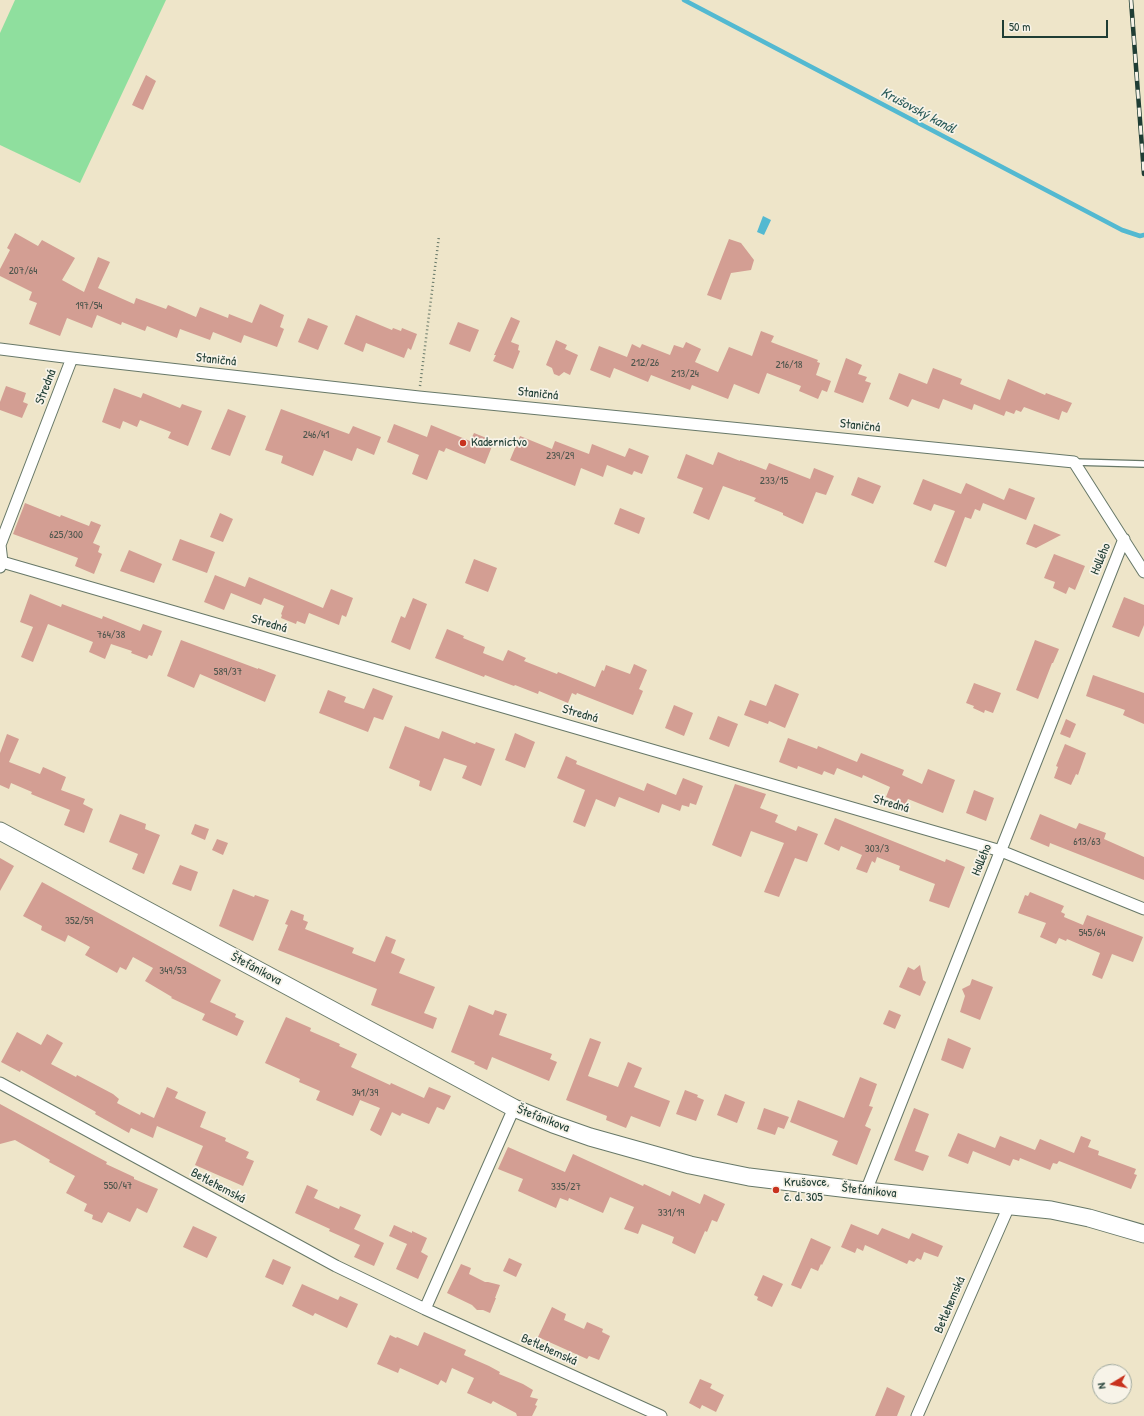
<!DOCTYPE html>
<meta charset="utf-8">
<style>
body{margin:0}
#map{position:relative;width:1144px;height:1416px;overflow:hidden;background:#eee5c9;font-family:"Patrick Hand",sans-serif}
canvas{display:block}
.north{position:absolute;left:1092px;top:1364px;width:40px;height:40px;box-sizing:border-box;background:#f7f3e8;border:1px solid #a1aaa0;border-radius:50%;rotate:260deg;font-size:11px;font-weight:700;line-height:16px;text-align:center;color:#1f3d34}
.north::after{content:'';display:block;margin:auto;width:14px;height:18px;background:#c8321e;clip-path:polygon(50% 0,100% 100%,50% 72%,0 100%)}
.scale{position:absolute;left:1002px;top:20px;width:106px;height:18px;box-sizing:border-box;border:2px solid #1f3d34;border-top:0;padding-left:5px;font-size:12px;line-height:14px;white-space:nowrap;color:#1f3d34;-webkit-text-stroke:3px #f7f3e8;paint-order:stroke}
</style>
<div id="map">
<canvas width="1144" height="1416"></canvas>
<div class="north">N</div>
<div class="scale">50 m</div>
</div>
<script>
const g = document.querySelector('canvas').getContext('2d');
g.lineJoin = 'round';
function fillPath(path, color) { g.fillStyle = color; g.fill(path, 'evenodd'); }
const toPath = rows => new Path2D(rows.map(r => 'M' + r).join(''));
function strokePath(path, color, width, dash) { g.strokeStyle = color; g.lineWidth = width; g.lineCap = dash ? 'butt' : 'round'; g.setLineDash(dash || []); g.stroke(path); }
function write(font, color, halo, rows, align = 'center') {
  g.font = font + ' "Patrick Hand",sans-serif'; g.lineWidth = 3.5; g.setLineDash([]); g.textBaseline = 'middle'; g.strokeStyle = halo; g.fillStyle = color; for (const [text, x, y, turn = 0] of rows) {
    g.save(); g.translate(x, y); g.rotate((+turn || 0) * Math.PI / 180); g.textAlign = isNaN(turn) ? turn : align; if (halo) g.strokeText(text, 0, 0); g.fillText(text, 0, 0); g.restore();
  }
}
const green = toPath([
 [15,0,166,0,80,183,0,145,0,33]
]);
const water = toPath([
 [763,216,771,220,764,235,757,232]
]);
const stream = toPath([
 [684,0,1122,230,1140,236,1144,235]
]);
const building = toPath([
 [146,75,156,81,143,110,132,105],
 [15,233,38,246,42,240,75,258,62,280,84,292,98,257,110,262,98,288,134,304,136,298,166,309,168,305,196,317,200,307,228,318,229,314,252,323,260,304,284,315,280,327,284,329,277,347,244,335,241,343,213,332,210,340,180,329,177,338,147,326,145,331,122,322,121,325,97,315,92,328,67,318,60,336,29,324,37,303,29,300,32,292,0,276,0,269,10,250,7,248],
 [729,239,741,243,754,260,751,270,731,273,721,300,707,295],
 [356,315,392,330,393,328,401,331,402,328,417,334,411,350,408,348,404,358,366,343,363,352,344,344],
 [511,317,520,321,511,342,519,345,518,350,520,351,513,369,493,361,496,355,494,355],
 [308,318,328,326,318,350,298,342],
 [458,322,479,330,470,352,449,344],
 [761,331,774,336,771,342,818,360,817,362,820,363,816,375,831,381,827,392,822,390,818,399,799,391,801,386,767,373,759,394,734,384,728,399,692,385,690,390,651,375,648,382,614,368,610,378,590,370,599,346,627,357,632,344,640,348,642,344,670,355,674,345,683,348,686,342,701,349,695,362,718,372,729,347,752,356],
 [556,340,567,345,565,349,578,355,570,375,564,372,559,376,554,374,552,368,546,365],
 [846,358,862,365,858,374,867,377,865,381,871,383,863,403,834,392],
 [933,368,962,379,960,384,1000,400,1008,379,1045,395,1046,393,1072,403,1067,413,1062,411,1059,420,1024,407,1021,412,1016,410,1014,414,1006,411,1004,416,974,404,972,410,943,399,939,409,912,399,908,407,889,399,899,373,927,384],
 [6,386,26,393,23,402,28,404,22,418,0,410,0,402],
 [114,388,141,398,143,393,180,408,182,404,202,411,188,446,168,438,171,432,140,420,137,427,123,421,120,429,102,422],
 [228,409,246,416,230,456,211,449],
 [281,409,349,434,353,426,381,437,374,455,357,448,352,461,324,450,313,476,281,463,283,456,265,450],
 [394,424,427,437,431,425,470,441,474,433,494,441,485,464,446,448,444,452,439,450,427,480,412,474,419,455,387,442],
 [520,436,552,449,555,441,589,454,592,444,625,457,629,448,649,456,642,474,634,471,632,475,607,465,603,477,581,468,575,486,510,460],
 [718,452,740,461,740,460,766,470,769,463,810,479,814,468,834,476,826,495,816,492,803,524,783,515,783,513,754,501,756,498,723,486,709,520,693,513,703,488,677,478,686,454,713,465],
 [858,477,881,486,873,504,851,495],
 [923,479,961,494,966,483,1004,500,1009,488,1035,498,1026,520,983,503,980,511,975,509,971,519,965,517,946,567,934,562,955,511,934,504,931,511,913,504],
 [25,503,60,517,61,515,89,526,91,521,101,525,93,543,100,546,98,552,102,554,94,574,75,566,78,558,13,534],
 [620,508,645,518,639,534,614,524],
 [220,513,233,519,223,542,210,537],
 [1034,524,1061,535,1036,548,1026,544],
 [180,539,215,552,207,573,172,560],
 [129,550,162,564,154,583,120,571],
 [1054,554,1085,566,1075,590,1069,587,1066,594,1053,588,1055,582,1044,578],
 [474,559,497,568,488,592,465,583],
 [215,575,245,587,249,577,323,608,331,589,353,598,346,617,342,615,339,625,309,613,305,624,297,621,296,624,281,618,282,615,281,614,284,606,264,598,261,605,231,593,224,610,204,602],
 [30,594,61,607,62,604,102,619,103,616,140,631,143,624,162,631,152,656,149,655,147,659,131,653,132,651,111,644,105,659,89,652,93,642,48,624,33,662,21,657,33,627,20,622],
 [1124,597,1144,605,1144,625,1139,637,1112,627],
 [413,598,427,604,410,650,391,642,401,616,405,618],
 [447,629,464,636,463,638,485,647,483,653,503,661,508,650,526,658,524,661,557,674,558,672,595,687,602,670,604,671,606,665,630,674,634,664,647,670,639,689,643,691,633,715,577,693,576,695,572,693,568,703,539,691,538,694,515,685,514,686,485,675,484,677,435,658],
 [181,640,258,669,258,668,276,675,265,702,200,674,194,688,167,676],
 [1035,640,1059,649,1053,663,1052,663,1038,699,1016,690],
 [1093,675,1144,693,1144,724,1123,715,1125,710,1086,696],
 [974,683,1001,693,993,713,985,710,984,713,973,708,974,706,966,703],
 [775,684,799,694,785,728,769,721,768,724,744,715,750,700,766,706],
 [373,688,393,696,383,720,374,717,368,732,319,713,328,690,346,697,344,702,364,709],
 [674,705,693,713,684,736,665,728],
 [718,716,738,724,729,747,709,739],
 [1066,719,1076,724,1070,738,1060,734],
 [405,726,439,739,442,731,475,744,476,742,495,749,481,786,462,778,467,766,444,758,431,791,419,786,420,781,389,768],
 [515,733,535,742,525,768,505,760],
 [7,734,19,739,9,762,40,774,43,767,66,777,61,790,85,799,83,804,93,809,84,833,64,825,70,810,31,794,32,792,11,783,9,789,0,785,0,753],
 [788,738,817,749,818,746,857,762,861,753,904,770,902,775,922,784,928,769,955,780,943,813,908,799,905,805,886,797,890,787,863,775,862,778,837,768,834,775,824,771,822,775,798,766,797,769,779,762],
 [1065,744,1086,753,1078,775,1076,774,1071,785,1054,778,1058,767,1056,766],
 [566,756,577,761,576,764,644,791,647,783,676,795,683,778,703,786,696,805,690,803,689,807,682,805,680,811,662,804,659,813,619,797,615,807,596,799,585,827,573,822,585,790,557,778],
 [735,784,766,794,760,808,778,815,775,822,796,831,798,826,818,834,807,862,795,858,779,897,764,892,784,843,751,831,741,857,712,845],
 [974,790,994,798,986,821,966,813],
 [120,814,146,824,145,829,160,835,144,874,132,869,138,854,109,842],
 [1040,814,1076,829,1079,823,1106,833,1104,839,1144,857,1144,880,1050,843,1049,847,1030,839],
 [835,818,945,862,946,859,965,867,949,908,929,901,935,884,899,870,900,866,877,857,875,863,872,861,867,873,856,869,862,855,841,846,839,851,824,844],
 [195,824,209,829,205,840,191,834],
 [217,839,228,843,223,855,212,850],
 [0,858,14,866,0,891],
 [180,865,198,872,191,891,172,884],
 [42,882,221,980,210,1002,236,1014,235,1017,244,1021,237,1036,202,1020,205,1014,171,998,172,997,145,981,153,968,133,957,126,970,120,967,117,973,85,955,90,947,68,935,65,942,41,930,42,926,23,916],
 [233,889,254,897,255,895,269,900,253,941,219,926],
 [1030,892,1064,906,1061,912,1065,914,1064,917,1083,925,1087,915,1143,937,1133,962,1112,954,1102,979,1092,975,1100,953,1067,939,1066,941,1059,938,1056,944,1040,937,1046,923,1018,913,1025,895,1028,896],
 [291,910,304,915,303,920,308,922,305,929,354,948,352,953,375,962,386,936,396,940,391,953,405,959,399,973,435,987,424,1013,437,1018,433,1029,371,1005,377,989,278,950,288,925,285,924],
 [920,965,923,980,926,982,920,996,899,987,908,967,914,970],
 [972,979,993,987,980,1020,960,1012,965,996,962,989,970,985],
 [469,1005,493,1015,495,1010,507,1014,499,1035,552,1054,550,1059,557,1062,549,1081,492,1057,487,1070,474,1064,475,1062,451,1052],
 [889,1010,901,1015,895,1029,883,1024],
 [286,1017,311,1028,310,1031,340,1044,339,1046,357,1054,351,1067,390,1085,391,1083,424,1098,429,1087,451,1096,444,1110,437,1107,429,1124,402,1113,400,1116,392,1112,381,1136,370,1130,380,1108,360,1100,353,1116,316,1100,320,1091,299,1082,300,1079,265,1063],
 [17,1032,41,1045,47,1034,63,1043,51,1064,76,1077,77,1075,113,1094,119,1099,117,1103,140,1115,141,1112,154,1118,167,1087,178,1092,175,1098,206,1112,200,1127,226,1138,225,1141,249,1152,246,1158,254,1161,243,1186,195,1165,203,1146,157,1126,153,1138,131,1128,129,1133,95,1114,96,1112,53,1088,21,1070,20,1072,1,1062],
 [590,1038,601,1042,588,1076,618,1087,628,1062,642,1068,634,1087,670,1101,660,1127,631,1116,626,1128,606,1120,607,1116,566,1100],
 [948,1038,971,1048,963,1069,941,1060],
 [860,1077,877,1084,869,1106,873,1107,865,1126,871,1129,857,1165,832,1155,838,1141,790,1122,798,1100,844,1118],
 [685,1090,698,1095,697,1097,704,1100,696,1121,676,1114],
 [725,1094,745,1102,737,1123,717,1115],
 [0,1104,92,1154,107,1162,106,1164,134,1177,134,1179,158,1189,147,1213,137,1208,130,1222,108,1212,102,1223,92,1219,93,1215,84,1211,87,1204,66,1193,75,1176,49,1162,50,1160,15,1140,0,1144],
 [764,1108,789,1117,784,1129,778,1127,775,1135,757,1129],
 [914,1108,929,1114,915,1151,929,1156,923,1171,894,1160],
 [958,1133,995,1148,1000,1136,1035,1150,1040,1139,1074,1153,1081,1136,1091,1140,1088,1147,1099,1151,1098,1155,1136,1169,1134,1174,1137,1175,1131,1189,1059,1161,1057,1164,1053,1163,1050,1170,1020,1158,1019,1161,1013,1159,1010,1166,973,1151,968,1164,948,1156],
 [508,1147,565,1172,573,1154,643,1186,644,1184,670,1196,672,1191,700,1204,704,1194,725,1204,717,1222,712,1220,707,1232,705,1231,695,1254,672,1243,674,1237,642,1224,638,1234,624,1229,634,1207,610,1197,603,1213,569,1198,568,1201,560,1198,556,1208,518,1191,523,1179,498,1169],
 [307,1185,318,1190,314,1198,339,1209,340,1206,361,1215,354,1229,384,1243,374,1266,354,1257,360,1245,329,1231,330,1229,295,1213],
 [851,1224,878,1235,882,1228,909,1239,912,1233,943,1246,938,1257,924,1252,921,1260,917,1258,914,1262,909,1260,907,1264,865,1245,863,1251,857,1248,855,1253,841,1247],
 [394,1225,412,1233,412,1231,427,1238,421,1252,428,1256,418,1279,396,1269,407,1244,389,1236],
 [193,1226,217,1237,207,1258,183,1247],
 [811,1238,831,1247,822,1265,821,1264,818,1271,811,1268,801,1289,791,1285],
 [509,1258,522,1264,516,1277,503,1271],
 [273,1259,291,1267,283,1285,265,1277],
 [461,1264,471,1268,469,1274,485,1282,488,1282,500,1285,495,1298,496,1298,490,1313,483,1310,477,1310,472,1305,447,1293],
 [763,1275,783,1284,772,1307,757,1300,758,1297,754,1295],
 [302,1284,338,1300,340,1296,358,1304,347,1328,315,1313,313,1316,292,1306],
 [552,1307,566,1314,564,1320,584,1329,587,1322,603,1329,602,1332,610,1336,599,1360,589,1356,587,1359,538,1337],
 [424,1332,466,1350,464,1355,489,1366,500,1372,499,1374,523,1384,533,1390,530,1397,538,1399,535,1405,537,1406,532,1416,517,1416,516,1413,493,1401,491,1404,467,1393,474,1378,452,1368,446,1383,441,1380,438,1385,400,1368,398,1373,377,1364,390,1335,396,1338,397,1337,418,1346],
 [700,1379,712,1384,710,1388,724,1395,716,1412,702,1405,700,1409,689,1403],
 [887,1387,905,1396,897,1416,875,1416]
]);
const path = toPath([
 [420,386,439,236]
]);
const service = toPath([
 [1074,462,1144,464]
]);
const minor = toPath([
 [0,349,72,358,419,397,1074,462,1144,572],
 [2,562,1001,851,1144,909],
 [0,567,2,562,0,545,72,358],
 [0,1083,336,1266,425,1309,661,1416],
 [866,1191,1124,539],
 [425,1309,514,1108],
 [917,1416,1009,1206]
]);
const primary = toPath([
 [0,831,514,1108,553,1124,590,1137,690,1165,749,1177,866,1191,1051,1210,1089,1218,1144,1234]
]);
const rail = toPath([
 [1131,0,1144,174]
]);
const markers = [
 [463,443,4,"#c8321e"],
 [776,1190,4,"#c8321e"]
];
const numberNames = [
 ["207/64",23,271],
 ["197/54",89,306],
 ["212/26",645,363],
 ["216/18",789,365],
 ["213/24",685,374],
 ["246/41",316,435],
 ["239/29",560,456],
 ["233/15",774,481],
 ["625/300",66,535],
 ["764/38",111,635],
 ["589/37",228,672],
 ["613/63",1087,842],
 ["303/3",877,849],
 ["352/59",79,921],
 ["545/64",1092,933],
 ["349/53",173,971],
 ["341/39",365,1093],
 ["550/47",118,1186],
 ["335/27",566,1187],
 ["331/19",671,1213]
];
const streetNames = [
 ["Staničná",216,360,6],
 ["Stredná",46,387,-69],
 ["Staničná",538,394,6],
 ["Staničná",860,426,6],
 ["Hollého",1101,559,-68],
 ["Stredná",269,624,16],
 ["Stredná",580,714,16],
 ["Stredná",891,804,16],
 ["Hollého",982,860,-68],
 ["Štefánikova",256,969,28],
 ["Štefánikova",543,1119,21],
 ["Betlehemská",218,1186,28],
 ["Štefánikova",869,1191,6],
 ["Betlehemská",950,1305,-67],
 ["Betlehemská",549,1350,24]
];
const poiNames = [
 ["Kaderníctvo",471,443],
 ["Krušovce,",784,1183],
 ["č. d. 305",784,1198]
];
const waterNames = [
 ["Krušovský kanál",918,111,28]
];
fillPath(green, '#8fdf9e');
fillPath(water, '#53b9d1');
strokePath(stream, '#53b9d1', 4.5);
fillPath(building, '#d39e93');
strokePath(service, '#677868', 8);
strokePath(minor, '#677868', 13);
strokePath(primary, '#677868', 19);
strokePath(path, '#677868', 2.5, [1, 3]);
strokePath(service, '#fff', 5.5);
strokePath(minor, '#fff', 11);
strokePath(primary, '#fff', 17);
strokePath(rail, '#1f3d34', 4.5);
strokePath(rail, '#f7f3e8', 3, [9]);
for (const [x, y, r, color] of markers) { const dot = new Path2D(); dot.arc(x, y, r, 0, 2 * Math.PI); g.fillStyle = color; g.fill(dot); strokePath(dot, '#f7f3e8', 1.5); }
write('11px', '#4c554c', null, numberNames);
write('13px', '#1f3d34', '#f7f3e8', streetNames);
write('13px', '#1f3d34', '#f7f3e8', poiNames, 'left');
write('italic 14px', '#2c5c5b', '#f7f3e8', waterNames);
</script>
